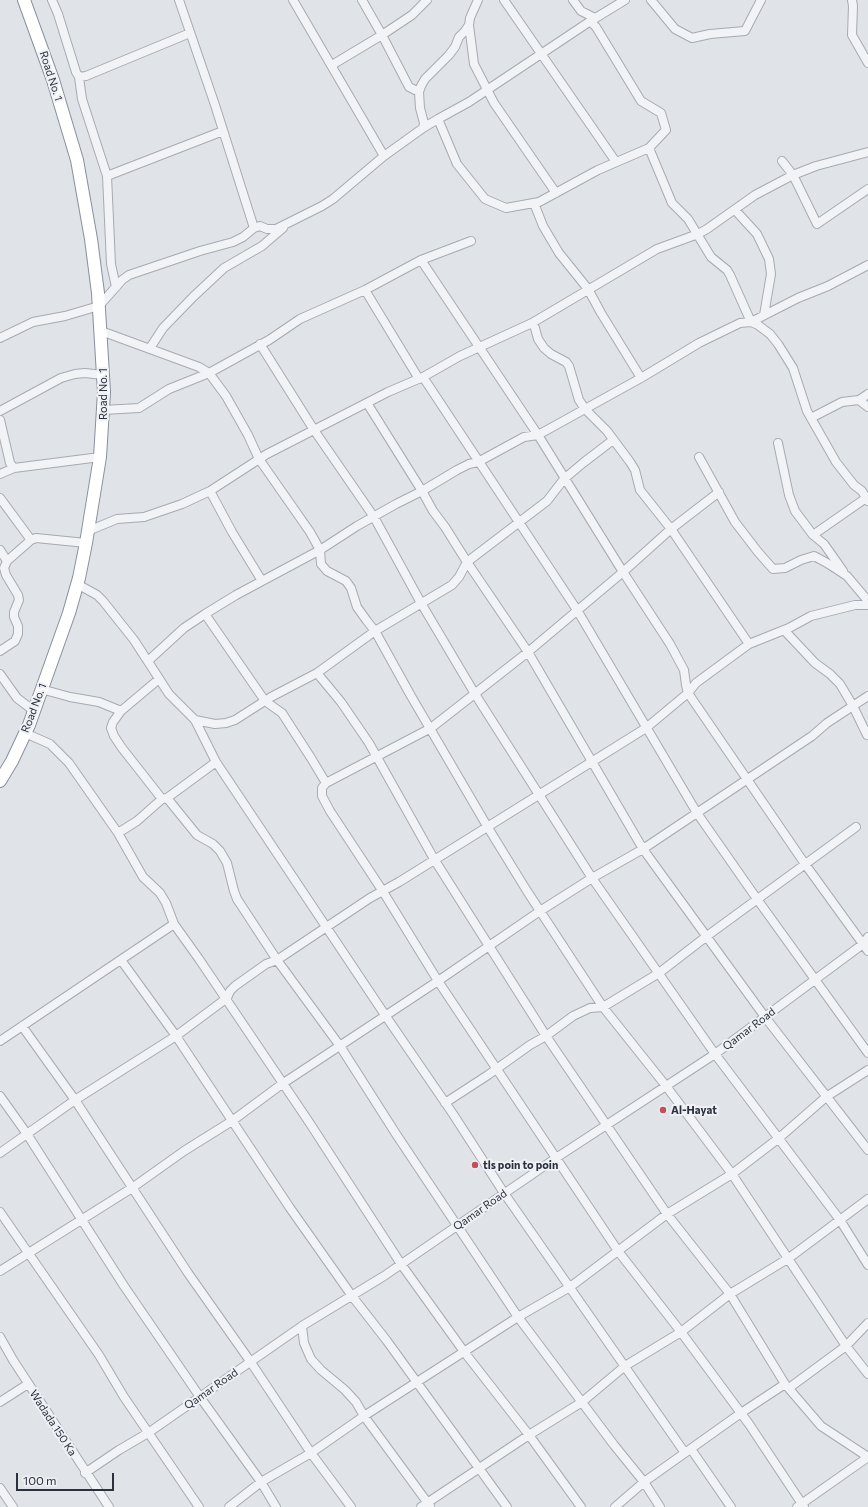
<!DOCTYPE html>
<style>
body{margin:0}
#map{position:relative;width:868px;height:1507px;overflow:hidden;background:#e0e3e8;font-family:Commissioner,sans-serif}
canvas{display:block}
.scale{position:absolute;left:16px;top:1473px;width:98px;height:18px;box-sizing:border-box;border:2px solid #2a303e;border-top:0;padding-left:5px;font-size:12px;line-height:14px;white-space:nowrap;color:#2a303e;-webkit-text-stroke:3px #eff1f5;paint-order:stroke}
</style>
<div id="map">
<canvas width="868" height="1507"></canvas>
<div class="scale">100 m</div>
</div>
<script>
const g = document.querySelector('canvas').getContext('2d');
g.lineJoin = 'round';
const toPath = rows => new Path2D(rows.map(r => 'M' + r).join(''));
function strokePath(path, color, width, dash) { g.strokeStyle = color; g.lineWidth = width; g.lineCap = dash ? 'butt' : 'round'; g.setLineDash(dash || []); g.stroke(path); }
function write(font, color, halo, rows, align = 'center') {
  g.font = font + ' Commissioner,sans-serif'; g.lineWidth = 4; g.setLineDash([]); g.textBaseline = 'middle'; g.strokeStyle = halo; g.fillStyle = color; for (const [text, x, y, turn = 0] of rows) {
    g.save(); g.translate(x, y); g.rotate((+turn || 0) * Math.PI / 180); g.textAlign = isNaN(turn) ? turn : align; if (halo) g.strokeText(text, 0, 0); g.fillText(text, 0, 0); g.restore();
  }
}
const minor = toPath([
 [52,0,58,14,76,72,79,77,82,99,107,176,111,264,116,287],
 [179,0,215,105,254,228],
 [293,0,384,156],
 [362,0,382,35,409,87,419,92],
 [504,0,616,162],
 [573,0,581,11,595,18],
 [651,0,675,29,692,38,710,34,745,31,761,0],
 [852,0,853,6,852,35,868,63],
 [589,22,625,0],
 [469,25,474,64,494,103,556,193],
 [332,65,382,35,412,15,427,0],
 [79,77,86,76,190,33],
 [423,128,438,119,469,102,589,22,592,23,596,27,641,101,661,113,666,130,649,148,598,170,539,202,506,208,485,199,457,164,438,119],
 [649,148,672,203,688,219,711,257,727,270,730,275,751,322,798,298,828,286,868,265],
 [782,161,793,175,817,224,868,189],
 [107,176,223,131],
 [534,203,543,226,559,253,588,289,601,313,641,378],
 [735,210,757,234,769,259,771,274,764,315],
 [421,260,538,435,623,572,670,644,684,670,686,685,688,693,805,864,868,951],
 [365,290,419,379],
 [532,323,535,328,538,339,544,348,551,354,566,362,569,366,579,400,585,409,607,431,630,462,635,470,640,490,671,529,749,644],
 [101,331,199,367,209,373,226,396,248,435,259,459,310,532,320,550,236,595,205,614,184,628,148,661],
 [0,338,33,322,65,316,99,306,122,280,129,275,200,251,233,242,243,237,254,228,260,226,267,229,276,229,322,206,333,199,384,156,423,128,424,123,420,108,419,92,421,86,425,79,449,55,455,47,459,37,465,31,469,25,470,18,478,0],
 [260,344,314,430,374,517,421,603,475,694,592,878,715,1054,840,1220,868,1265],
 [150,348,163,328,193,297,224,268,262,246,283,228],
 [423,377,577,610,697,813,757,899,868,1053],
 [859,400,868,407],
 [367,403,422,491,433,511,445,527,467,562,528,652,643,849,765,1017,868,1150],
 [103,410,139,408,169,389,209,373,269,340,300,319,365,290,421,260,471,241],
 [0,411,61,378,75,374,85,373,103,375],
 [811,418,842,402,859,400,868,394],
 [0,420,10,463,14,468,100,457],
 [613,440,583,463,564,479,547,501,467,562,459,577,452,585,375,631,411,696,487,826,527,891,580,972,603,1007,666,1086,732,1174,846,1346,868,1374],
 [778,443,789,495,795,511,813,535,824,544,843,571],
 [699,457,735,522,758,552,773,569,785,568,801,560,814,556,827,563,847,576,868,601],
 [0,474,14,468],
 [210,491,232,532,262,581],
 [868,497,866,498,862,491,854,485,836,462,807,411,793,368,778,344,770,334,758,325,751,322,740,323,699,343,641,378,538,435,524,437,478,462,469,464,457,470,422,491,396,504,357,526,320,550,321,564,327,571,346,581,351,588,357,607,367,621,375,631,317,673,341,702,369,743,434,859,546,1036,667,1214,730,1294,785,1384,821,1426,868,1457],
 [0,498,31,540],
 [88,531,117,519,144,517,182,504,210,491,267,454,388,392,423,377,460,356,532,323,657,249,698,234,707,229,755,195,793,175,816,166,868,152],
 [813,535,866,498,868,501],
 [0,550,7,561],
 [77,584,97,595,103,601,134,640,169,694,195,720,216,762,385,1015,453,1114,504,1193,685,1453],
 [205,614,265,701,282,713,311,758,326,783,322,788,322,796,330,811,382,890,438,981,618,1251,681,1332,749,1424,804,1507],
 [784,630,815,663,830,674,840,684,853,706,867,735],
 [0,651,15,641,18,634,18,626,14,617,14,612,19,600,18,595,6,575,4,568,7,561,31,540,36,538,86,543],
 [0,674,17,698,34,711],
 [41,689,70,697,99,702,121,711],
 [195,720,215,724,226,723,235,720,271,697,317,673],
 [25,733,50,744,69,763,118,833,143,877,160,893,166,903,174,924,199,959,309,1122,401,1264,465,1353,529,1435,581,1507],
 [326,783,431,728,528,652,623,572,671,529,719,492],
 [167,798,197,835,213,844,220,851,227,863,234,891,237,899,277,960,340,1046,396,1134,518,1317,614,1445,644,1482,660,1507],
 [162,799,167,798,216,762],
 [118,833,137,821,162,799,122,748,114,736,111,728,113,722,121,711,159,679],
 [121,960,176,1036,290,1208,352,1296,387,1341,507,1507],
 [22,1026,75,1100,188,1273,250,1361,311,1453,351,1507],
 [0,1041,174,924],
 [0,1096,27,1134,124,1286,200,1397,261,1482,276,1507],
 [445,1103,488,1075,530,1045,546,1036,573,1016,590,1008,603,1007,659,973,707,936,856,827],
 [0,1153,75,1100,176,1036,227,998,230,991,235,986,266,964,277,960,370,898,399,882,646,728,688,693,696,683,749,644,789,628,811,616,855,605,868,605],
 [0,1212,99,1355,124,1397,199,1507],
 [0,1271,132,1188,184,1151,232,1121,282,1084,438,981,540,911,592,878,643,849,812,736,827,723,868,696],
 [302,1326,304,1343,311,1359,321,1370,345,1390,356,1402,364,1416,430,1506],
 [0,1337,13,1360,109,1507],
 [789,1388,846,1346,868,1323],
 [0,1402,28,1384],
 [691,1449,731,1507],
 [85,1473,119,1450,148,1433,302,1326,384,1276,556,1158,715,1054,863,944,868,937],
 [0,1488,13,1507],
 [229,1507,261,1482,311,1453,364,1416,518,1317,570,1287,667,1214,732,1174,779,1138,826,1097,868,1070],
 [421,1507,529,1435,582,1402,625,1366,681,1332,730,1294,789,1258,868,1199],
 [615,1507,644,1482,741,1413,785,1384],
 [797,1507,868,1457]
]);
const highway = toPath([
 [0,781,12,761,29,725,69,613,79,578,86,543,100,457,104,392,98,293,91,239,77,160,53,80,24,0]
]);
const markers = [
 [663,1110,4,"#c44e5c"],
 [475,1165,4,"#c44e5c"]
];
const streetNames = [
 ["Road No. 1",51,76,72],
 ["Road No. 1",103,394,-90],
 ["Road No. 1",34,708,-69],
 ["Qamar Road",749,1029,-37],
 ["Qamar Road",480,1210,-35],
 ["Qamar Road",211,1389,-35],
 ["Wadada 150 Ka",53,1423,57]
];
const poiNames = [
 ["Al-Hayat",671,1110],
 ["tls poin to poin",483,1165]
];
strokePath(minor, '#a6aab2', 10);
strokePath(highway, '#88909d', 14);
strokePath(minor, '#f2f3f6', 8);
strokePath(highway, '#fff', 12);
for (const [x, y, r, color] of markers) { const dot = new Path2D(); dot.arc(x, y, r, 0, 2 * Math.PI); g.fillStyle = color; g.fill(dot); strokePath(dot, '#eff1f5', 1.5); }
write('11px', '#2a303e', '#eff1f5', streetNames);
write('bold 11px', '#2a303e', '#eff1f5', poiNames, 'left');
</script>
